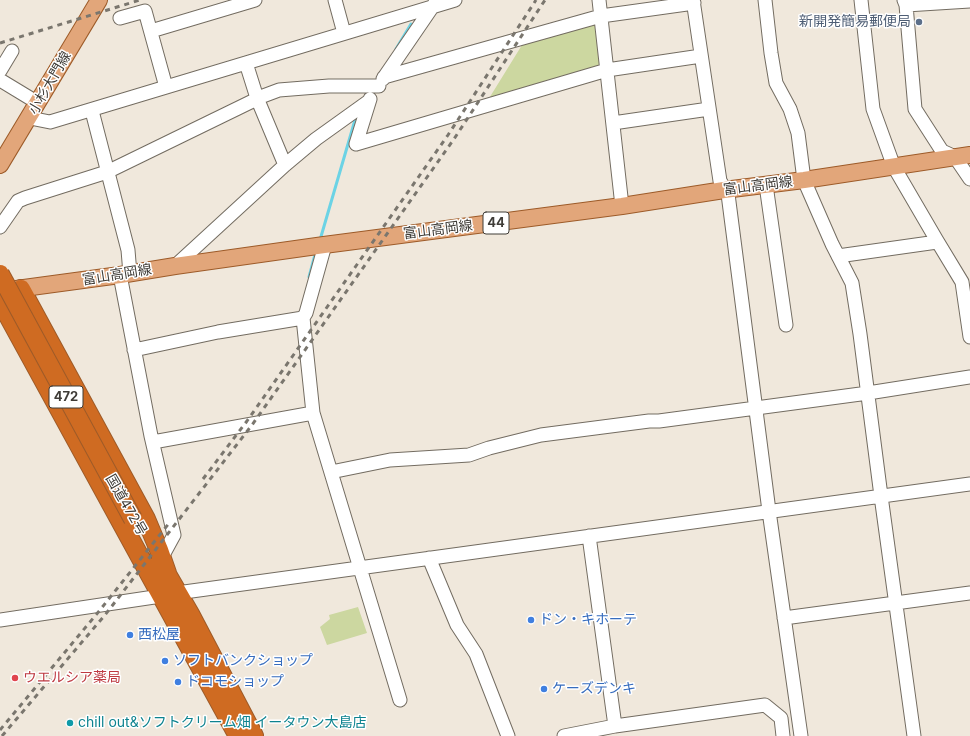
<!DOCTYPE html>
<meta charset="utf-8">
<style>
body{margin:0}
canvas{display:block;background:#f0e8dc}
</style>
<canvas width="970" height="736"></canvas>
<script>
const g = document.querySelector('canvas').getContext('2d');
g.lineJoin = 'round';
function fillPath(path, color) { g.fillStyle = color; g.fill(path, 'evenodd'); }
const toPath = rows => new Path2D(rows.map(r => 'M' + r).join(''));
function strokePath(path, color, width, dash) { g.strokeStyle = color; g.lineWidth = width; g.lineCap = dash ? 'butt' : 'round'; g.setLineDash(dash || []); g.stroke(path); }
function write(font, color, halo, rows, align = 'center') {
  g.font = font + ' Inter,"Noto Sans JP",sans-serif'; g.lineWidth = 3; g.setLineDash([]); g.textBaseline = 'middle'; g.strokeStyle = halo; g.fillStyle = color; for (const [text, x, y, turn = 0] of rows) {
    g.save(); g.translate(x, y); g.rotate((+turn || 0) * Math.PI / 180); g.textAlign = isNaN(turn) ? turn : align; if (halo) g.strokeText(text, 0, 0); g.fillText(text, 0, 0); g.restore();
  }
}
const green = toPath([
 [596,23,598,27,600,67,488,100,522,45],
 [358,607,367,633,327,645,320,627,330,619,329,615]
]);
const stream = toPath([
 [396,49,411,24],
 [320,240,355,120],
 [309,277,316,251]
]);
const minor = toPath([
 [335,0,344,33],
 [599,0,622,206],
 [693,0,720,181,728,194,769,511,801,736],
 [765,0,771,53,776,83,790,109,798,133,804,180,832,244,852,283,860,334,881,496,914,736],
 [861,0,873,109,894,167,936,239,962,282,970,337],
 [904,0,906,5,915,109,942,151,955,157,970,179],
 [906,5,970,1],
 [120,18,145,11,166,87],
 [151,31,255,0],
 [246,63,257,98,285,165],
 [0,71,12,51],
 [384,77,601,16,694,3],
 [383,79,435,3],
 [0,80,38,103],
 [92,111,128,250,130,274],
 [30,118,50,122,455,0],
 [613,123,709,109],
 [356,144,607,70,701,56],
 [356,144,370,99],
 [766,185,786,325],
 [0,227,18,201,25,198,107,172,263,96,279,90,329,86,379,86],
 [325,245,306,313,303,318,313,413,400,700],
 [838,256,937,242],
 [175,266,285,165,316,139,369,101],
 [120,275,151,436,174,535,162,557],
 [134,350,218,332,303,318],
 [153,442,313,413],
 [331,472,390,460,469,455,489,448,541,435,649,421,659,421,868,393,970,377],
 [589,536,615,726],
 [429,558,457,625,476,654,508,736],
 [784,618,970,593],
 [0,620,161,596,177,593,970,484],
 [564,736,615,726,765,705,781,718,783,736]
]);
const major = toPath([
 [0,165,99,0],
 [9,290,120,275,175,266,324,245,622,206,724,190,804,180,970,155]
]);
const highway = toPath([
 [21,289,146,519,159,550,167,573],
 [0,301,238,736],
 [160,562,190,614,254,736]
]);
const rail = toPath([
 [0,43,140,0],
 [203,479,247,421,448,135,536,0],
 [0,730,100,610,170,522],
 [2,736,105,615,252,425,454,139,545,0]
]);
const highwayBridge = toPath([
 [0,274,133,519]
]);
const markers = [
 [919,22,4,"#5c6f8a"],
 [531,620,4,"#3f7fe0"],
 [130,635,4,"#3f7fe0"],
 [165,661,4,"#3f7fe0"],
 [15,678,4,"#e0444e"],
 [178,682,4,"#3f7fe0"],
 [544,689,4,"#3f7fe0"],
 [70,723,4,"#0f9aa8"]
];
const shields = [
 [496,223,26],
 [66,397,34]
];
const shieldNames = [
 ["44",496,223],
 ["472",66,397]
];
const serviceNames = [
 ["新開発簡易郵便局",911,22]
];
const streetNames = [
 ["小杉大門線",50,83,-60],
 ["富山高岡線",758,186,-7],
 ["富山高岡線",438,230,-7],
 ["富山高岡線",117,275,-9],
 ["国道472号",126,505,60]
];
const shopNames = [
 ["ドン・キホーテ",539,620],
 ["西松屋",138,635],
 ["ソフトバンクショップ",173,661],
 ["ドコモショップ",186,682],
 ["ケーズデンキ",552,689]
];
const healthNames = [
 ["ウエルシア薬局",23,678]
];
const cultureNames = [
 ["chill out&ソフトクリーム畑 イータウン大島店",78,723]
];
fillPath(green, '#ccd7a0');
strokePath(stream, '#6cd3e5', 3);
strokePath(minor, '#736c61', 15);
strokePath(major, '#9d5b29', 18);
strokePath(highway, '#9d5b29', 20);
strokePath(minor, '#fff', 13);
strokePath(major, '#e2a67a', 16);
strokePath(highway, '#cf6b22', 18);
strokePath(rail, '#7a766e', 3, [5, 5]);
strokePath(highwayBridge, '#9d5b29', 20, []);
strokePath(highwayBridge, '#cf6b22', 18);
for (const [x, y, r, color] of markers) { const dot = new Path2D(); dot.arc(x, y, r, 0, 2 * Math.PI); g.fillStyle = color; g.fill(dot); strokePath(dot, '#fff', 1.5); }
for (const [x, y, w] of shields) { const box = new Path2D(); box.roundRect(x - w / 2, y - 11, w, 22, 3); g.fillStyle = '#fff'; g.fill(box); strokePath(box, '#3f3c37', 1); }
write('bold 13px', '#3f3c37', null, shieldNames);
write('14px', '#4e5e75', '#fff', serviceNames, 'right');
write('14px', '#3f3c37', '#fff', streetNames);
write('14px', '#366cbe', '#fff', shopNames, 'left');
write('14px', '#be3a42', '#fff', healthNames, 'left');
write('14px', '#0d838f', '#fff', cultureNames, 'left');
</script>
